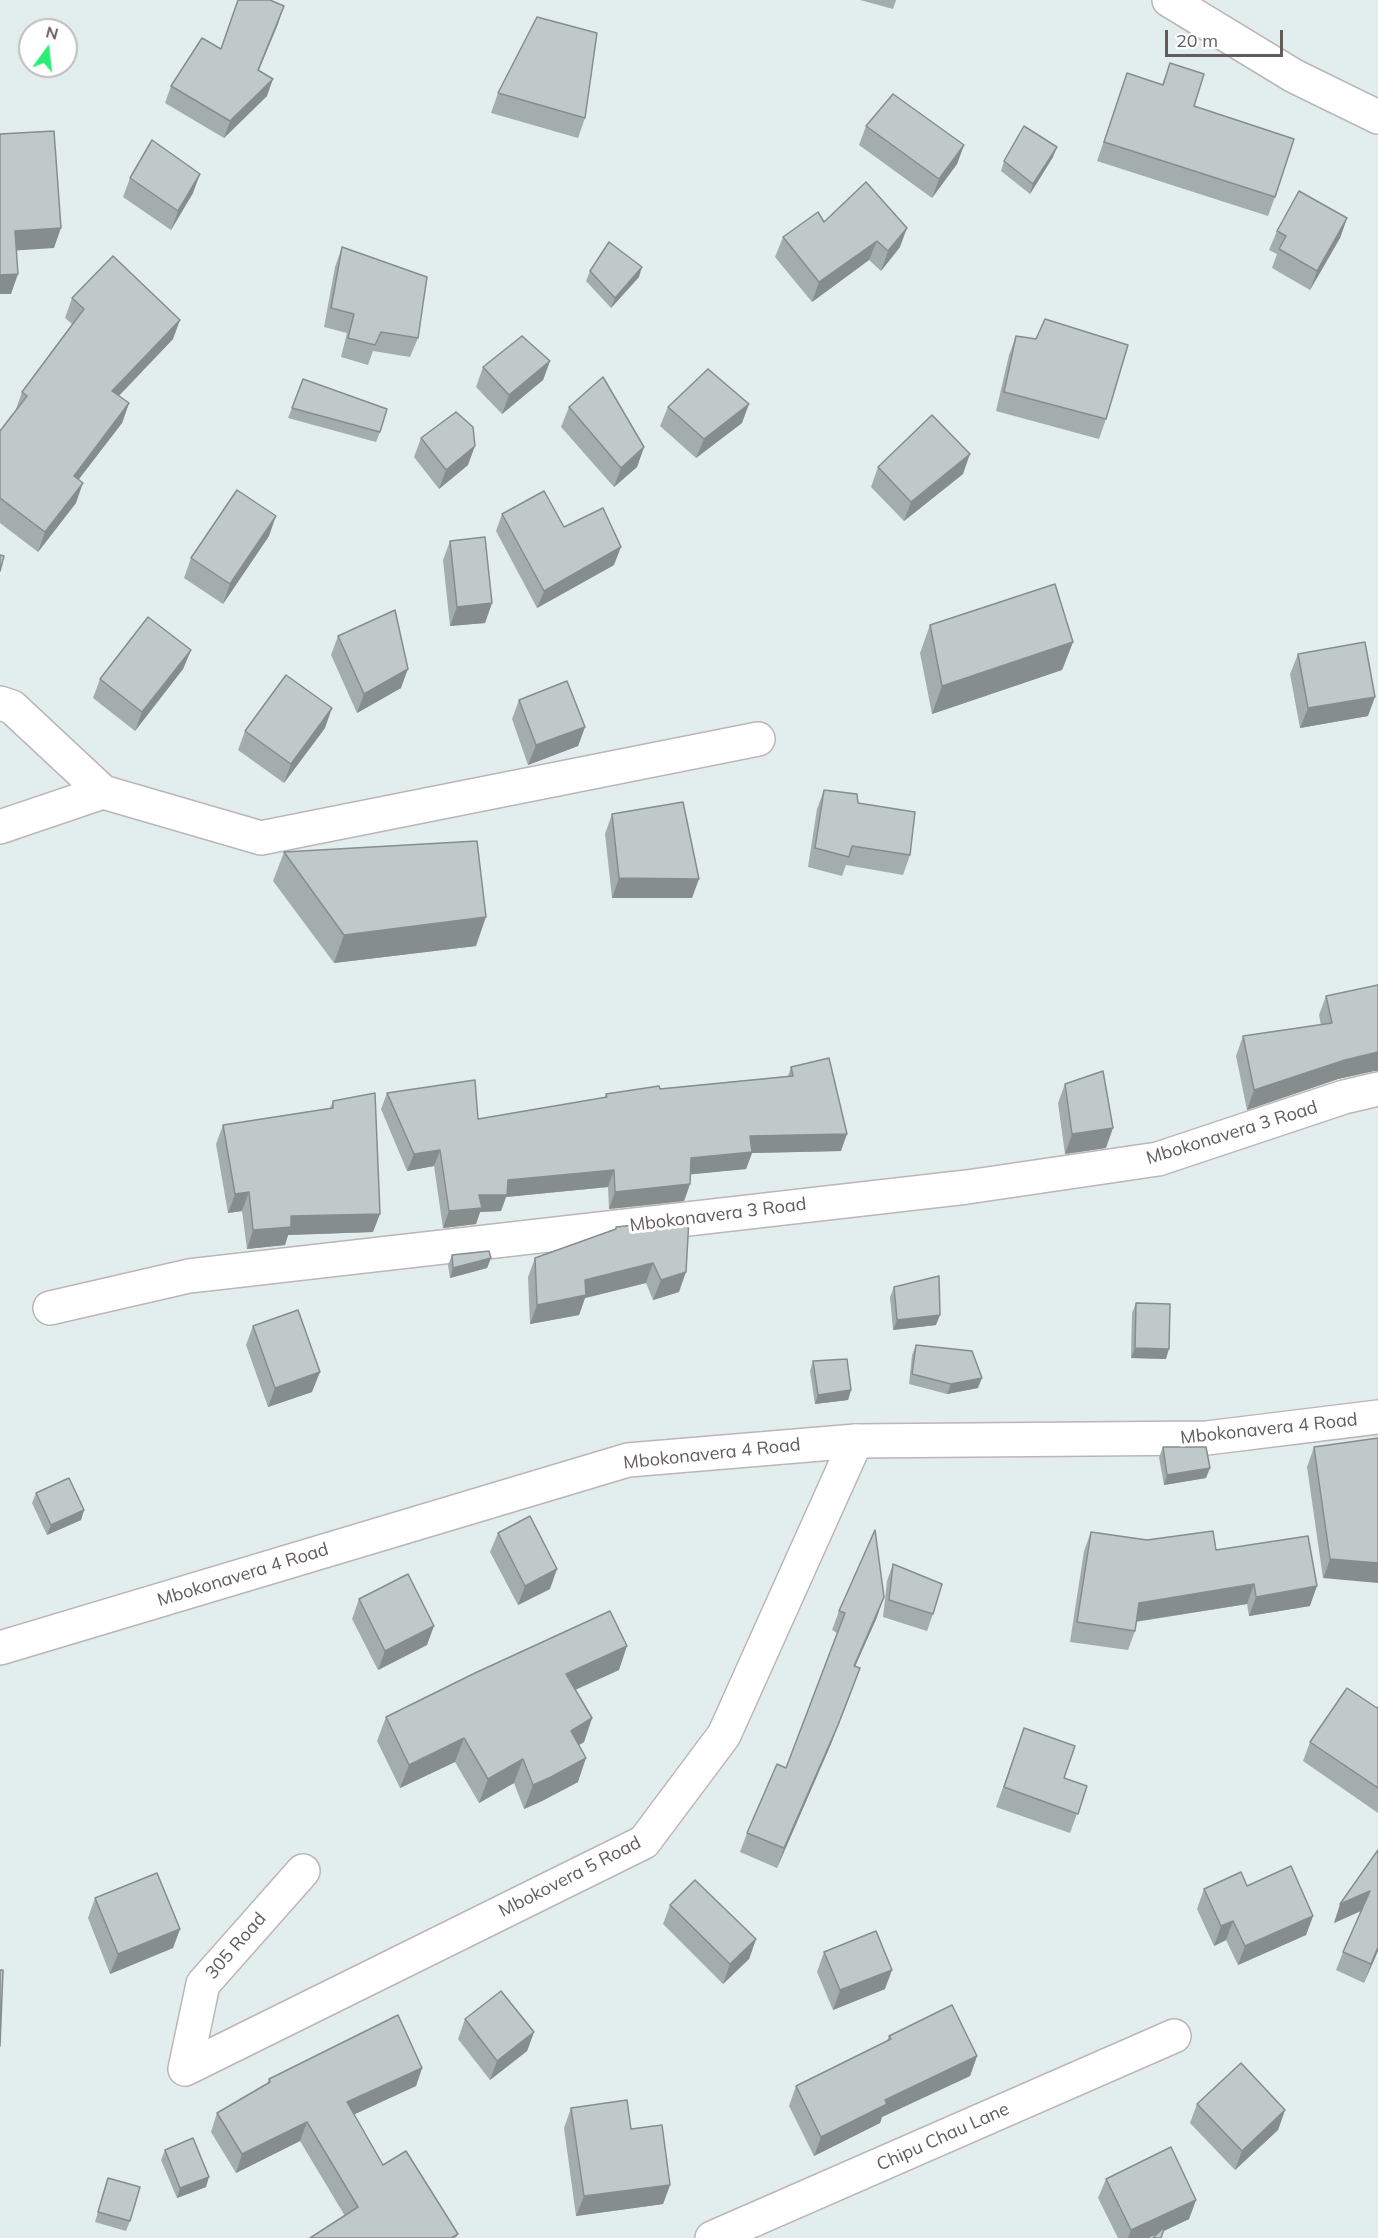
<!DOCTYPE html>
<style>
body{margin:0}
#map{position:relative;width:1378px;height:2238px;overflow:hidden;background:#e2edee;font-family:Mulish,sans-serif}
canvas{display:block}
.north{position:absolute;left:18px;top:18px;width:60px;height:60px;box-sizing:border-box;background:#fff;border:2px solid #c1bdbe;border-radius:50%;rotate:15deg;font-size:16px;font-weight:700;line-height:24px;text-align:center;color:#645b5c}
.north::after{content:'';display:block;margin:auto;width:21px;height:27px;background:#28ee76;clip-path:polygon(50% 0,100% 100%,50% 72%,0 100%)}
.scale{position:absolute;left:1165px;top:30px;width:118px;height:27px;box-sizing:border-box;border:3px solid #645b5c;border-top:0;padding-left:8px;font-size:18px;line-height:21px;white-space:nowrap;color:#645b5c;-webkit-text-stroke:4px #fff;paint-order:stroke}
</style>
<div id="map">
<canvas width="1378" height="2238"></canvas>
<div class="north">N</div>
<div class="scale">20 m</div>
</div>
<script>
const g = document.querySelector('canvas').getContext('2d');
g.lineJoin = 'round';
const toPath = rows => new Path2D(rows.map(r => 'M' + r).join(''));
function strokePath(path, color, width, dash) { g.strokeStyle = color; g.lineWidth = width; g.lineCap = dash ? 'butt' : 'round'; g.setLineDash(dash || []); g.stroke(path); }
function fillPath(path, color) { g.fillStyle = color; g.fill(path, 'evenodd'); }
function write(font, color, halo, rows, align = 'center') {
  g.font = font + ' Mulish,sans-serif'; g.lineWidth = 6; g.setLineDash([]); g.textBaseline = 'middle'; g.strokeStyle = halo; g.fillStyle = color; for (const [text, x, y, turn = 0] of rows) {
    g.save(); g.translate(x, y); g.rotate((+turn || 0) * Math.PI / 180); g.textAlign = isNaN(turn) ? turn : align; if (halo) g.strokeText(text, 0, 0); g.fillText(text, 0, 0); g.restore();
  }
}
const street = toPath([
 [1169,0,1294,76,1378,117],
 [0,703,12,707,103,792],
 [0,827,103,792,261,838,758,739],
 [50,1308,189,1276,967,1187,1158,1159,1344,1097,1378,1089],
 [185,2069,644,1842,724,1735,856,1441],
 [185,2069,203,1984,303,1871],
 [712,2238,1174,2036]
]);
const secondary = toPath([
 [0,1648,628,1460,856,1441,1207,1438,1378,1417]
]);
const wall = toPath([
 [860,0,896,0,893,9],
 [278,24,259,70,267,96,224,138,165,103,171,86,221,48],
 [1170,63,1194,106,1275,197,1268,216,1097,161,1127,73,1162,85],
 [498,93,585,118,578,138,491,113],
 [866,126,964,145,957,164,932,198,859,145],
 [1053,157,1030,194,1001,171,1004,161],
 [130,178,193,193,171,230,123,197],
 [1347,218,1340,238,1310,290,1272,268,1277,254,1269,250,1277,231],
 [824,222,900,247,881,271,869,260,812,302,775,257,783,237],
 [342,247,418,338,410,357,373,351,368,365,341,357,347,333,324,327,335,267],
 [590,271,639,277,611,308,586,281],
 [72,298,173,339,119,396,129,403,122,423,78,480,76,503,38,552,0,523,0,431,15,412,22,392,72,324,65,318],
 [1016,336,1036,339,1106,419,1099,439,996,411,1009,355],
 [550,361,543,380,502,414,476,387,483,367],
 [303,379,380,432,376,442,288,418],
 [569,407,644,447,637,467,614,487,561,427],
 [668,407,742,423,696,458,660,426],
 [421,438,468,465,439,489,414,457],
 [878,467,963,474,904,521,871,487],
 [502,514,564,527,614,565,537,608,496,531],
 [269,536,223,604,184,578,191,558],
 [450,541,492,603,485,623,450,626,443,560],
 [930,625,1073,642,1062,670,932,714,920,653],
 [338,636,401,688,357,713,331,655],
 [191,650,183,669,135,731,93,698,100,679],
 [1298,654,1368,716,1300,728,1290,674],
 [519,700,585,727,578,746,528,765,512,719],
 [325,728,284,783,238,750,245,731],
 [824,790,858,803,910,855,903,875,846,865,842,876,808,867,817,809],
 [612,814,692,898,612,898,605,834],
 [284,852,476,946,334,963,273,881],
 [1378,985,1378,1071,1374,1071,1338,1079,1247,1110,1236,1056,1243,1036,1321,1025,1319,1015,1326,996],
 [791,1067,841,1151,752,1153,746,1169,690,1174,690,1184,684,1201,609,1209,608,1187,506,1197,501,1211,480,1212,476,1224,443,1228,434,1166,407,1171,381,1109,387,1093,478,1119,605,1098,606,1094,788,1076],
 [1065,1084,1106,1148,1065,1154,1058,1103],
 [333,1101,373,1232,288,1235,285,1245,247,1249,242,1211,228,1213,216,1144,223,1125,330,1108],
 [689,1219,679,1292,653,1300,646,1283,585,1298,579,1315,530,1324,528,1277,535,1258,616,1230,616,1227],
 [452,1255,491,1258,487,1268,450,1278,448,1265],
 [894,1287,936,1325,893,1330,890,1297],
 [1136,1303,1166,1359,1131,1358,1132,1313],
 [253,1326,312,1392,268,1407,246,1345],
 [916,1345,978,1388,947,1394,909,1384,912,1355],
 [813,1361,851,1390,848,1400,815,1404,810,1371],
 [1378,1438,1323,1578,1307,1467,1314,1447],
 [1163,1447,1206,1478,1164,1485,1159,1457],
 [36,1493,84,1510,81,1520,47,1535,32,1503],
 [1091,1532,1216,1550,1310,1606,1249,1616,1247,1604,1136,1622,1135,1631,1128,1650,1070,1642,1084,1551],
 [498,1533,550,1589,518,1605,490,1552],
 [893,1564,933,1614,927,1631,883,1617,887,1581],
 [359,1599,427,1645,378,1670,352,1619],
 [839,1611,877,1617,855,1666,853,1688,831,1744,777,1868,740,1852,747,1833,786,1768,837,1633,832,1630],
 [619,1670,575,1690,592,1718,584,1742,579,1745,578,1782,542,1801,524,1809,514,1783,479,1803,455,1762,400,1788,377,1741,386,1717],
 [1378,1707,1378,1813,1303,1761,1310,1742,1377,1708],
 [1024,1728,1064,1778,1087,1786,1070,1833,996,1807],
 [1378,1850,1378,1951,1364,1983,1336,1970,1343,1952,1361,1911,1334,1923],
 [1247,1886,1313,1916,1306,1935,1238,1965,1226,1940,1214,1946,1197,1909,1204,1889],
 [95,1898,180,1929,173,1948,110,1974,88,1918],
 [670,1905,756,1939,749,1959,723,1984,663,1924],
 [824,1952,885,1989,833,2010,817,1972],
 [465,2019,534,2032,527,2051,490,2080,458,2039],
 [889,2036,977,2056,970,2076,882,2117,880,2123,814,2156,789,2106,796,2086,887,2041],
 [422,2068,416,2086,354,2114,383,2165,458,2234,456,2238,310,2238,345,2216,300,2141,236,2173,211,2132,217,2113,267,2084,269,2079],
 [1197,2104,1285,2110,1278,2130,1235,2170,1190,2123],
 [571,2108,631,2129,670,2185,663,2204,576,2216,564,2128],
 [165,2150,206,2187,177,2198,161,2160],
 [108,2178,130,2221,126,2231,95,2222],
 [1106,2179,1196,2200,1189,2219,1149,2238,1118,2238,1098,2198]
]);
const shadedWall = toPath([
 [284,6,278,24,251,88,258,70],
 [273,79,267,96,224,138,230,121],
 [964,145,957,164,932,198,939,179],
 [1057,147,1053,157,1030,194,1033,184],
 [200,174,193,193,171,230,178,211],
 [1347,218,1340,238,1310,290,1317,271],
 [61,228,54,248,8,251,15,231],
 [907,228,900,247,881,271,888,251],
 [877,241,869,260,812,302,819,282],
 [642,267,639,277,611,308,615,298],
 [18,274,11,294,0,294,0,275],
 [180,320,173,339,105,410,112,391],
 [550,361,543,380,502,414,509,395],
 [129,403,122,423,66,496,74,476],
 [749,404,742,423,696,458,704,439],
 [475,446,468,465,439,489,446,470],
 [644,447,637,467,614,487,621,468],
 [970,454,963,474,904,521,911,502],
 [83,483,76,503,38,552,45,532],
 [276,516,269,536,223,604,230,584],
 [621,547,614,565,537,608,544,591],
 [492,603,485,623,450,626,457,607],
 [1073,642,1062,670,932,714,942,686],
 [191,650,183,669,135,731,142,712],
 [408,669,401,688,357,713,364,694],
 [1375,697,1368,716,1300,728,1308,708],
 [332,708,325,728,284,783,291,764],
 [585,727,578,746,528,765,536,745],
 [619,878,699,879,692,898,612,898],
 [486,917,476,946,334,963,344,935],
 [1378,1052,1378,1071,1374,1071,1338,1079,1247,1110,1254,1090,1345,1060],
 [1113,1128,1106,1148,1065,1154,1072,1134],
 [847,1134,841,1151,752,1153,746,1169,685,1175,691,1158,750,1136],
 [440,1150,434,1166,407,1171,414,1154],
 [614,1170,608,1187,506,1197,501,1211,480,1212,476,1224,443,1228,449,1211,508,1180],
 [690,1184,684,1201,609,1209,615,1192],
 [249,1192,242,1211,228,1213,235,1194],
 [380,1214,373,1232,288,1235,285,1245,247,1249,253,1230,291,1216],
 [491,1258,487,1268,450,1278,453,1268],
 [653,1263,646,1283,585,1298,579,1315,530,1324,537,1305,585,1280],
 [686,1272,679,1292,653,1300,661,1280],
 [940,1315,936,1325,893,1330,897,1320],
 [1135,1348,1169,1349,1166,1359,1131,1358],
 [320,1372,312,1392,268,1407,275,1388],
 [982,1378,978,1388,947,1394,951,1384],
 [851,1390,848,1400,815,1404,818,1395],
 [1210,1468,1206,1478,1164,1485,1167,1475],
 [84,1510,81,1520,47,1535,51,1525],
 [1330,1559,1378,1563,1378,1583,1323,1578],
 [557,1569,550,1589,518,1605,525,1586],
 [1254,1584,1247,1604,1132,1622,1139,1603],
 [1317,1586,1310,1606,1249,1616,1256,1597],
 [884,1597,877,1617,847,1685,854,1666],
 [434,1626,427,1645,378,1670,385,1651],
 [627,1646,619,1670,557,1698,566,1674],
 [860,1668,831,1744,777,1868,784,1848],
 [592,1718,584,1742,562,1755,571,1731],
 [464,1738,455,1762,400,1788,409,1765],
 [586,1758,578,1782,542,1801,524,1809,533,1785],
 [523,1759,514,1783,479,1803,488,1779],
 [1370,1891,1363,1910,1334,1923,1340,1904],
 [1313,1916,1306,1935,1238,1965,1245,1946],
 [1233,1921,1226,1940,1214,1946,1221,1926],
 [180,1929,173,1948,110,1974,118,1954],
 [756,1939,749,1959,723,1984,730,1964],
 [1378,1947,1378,1951,1364,1983,1371,1964],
 [892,1970,885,1989,833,2010,840,1990],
 [534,2032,527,2051,490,2080,497,2061],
 [977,2056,970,2076,882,2117,880,2123,814,2156,821,2137,885,2100],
 [422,2068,416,2086,340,2121,347,2102],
 [1285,2110,1278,2130,1235,2170,1242,2151],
 [307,2122,300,2141,236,2173,242,2154],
 [209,2177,206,2187,177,2198,180,2188],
 [670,2185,663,2204,576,2216,584,2196],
 [1196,2200,1189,2219,1149,2238,1128,2238,1131,2230]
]);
const building = toPath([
 [238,0,270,0,284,6,258,70,273,79,230,121,171,86,202,38,221,49,238,0],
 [537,17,597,33,585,118,498,93,537,17],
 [1170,63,1204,74,1194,106,1294,139,1275,197,1104,142,1127,73,1163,85,1170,63],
 [893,94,964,145,939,179,866,126,893,94],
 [1024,126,1057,147,1033,184,1004,161,1024,126],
 [54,131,61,228,15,231,18,274,0,275,0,134,54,131],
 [152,140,200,174,178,211,130,178,152,140],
 [866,182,907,228,888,251,877,241,819,282,783,237,818,212,824,222,866,182],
 [1299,191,1347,218,1317,271,1279,249,1286,236,1277,231,1299,191],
 [609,242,642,267,615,298,590,271,609,242],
 [342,247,427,277,418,338,381,332,375,345,348,338,354,314,331,308,342,247],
 [113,256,180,320,112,391,129,403,74,476,83,483,45,532,0,498,0,431,27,396,22,392,84,309,72,298,113,256],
 [1045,319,1128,345,1106,419,1004,392,1016,336,1036,339,1045,319],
 [522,336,550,361,509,395,483,367,522,336],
 [708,369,749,404,704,439,668,407,708,369],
 [603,377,644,447,621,468,569,407,603,377],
 [303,379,387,409,380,432,292,408,303,379],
 [456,412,473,427,475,446,446,470,421,438,456,412],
 [932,415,970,454,911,502,878,467,932,415],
 [237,490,276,516,230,584,191,558,237,490],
 [544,491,564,527,603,508,621,547,544,591,502,514,544,491],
 [485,537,492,603,457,607,450,541,485,537],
 [0,555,4,556,0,571,0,555],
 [1055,584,1073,642,942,686,930,625,1055,584],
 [395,610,408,669,364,694,338,636,395,610],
 [148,617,191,650,142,712,100,679,148,617],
 [1365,642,1375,697,1308,708,1298,654,1365,642],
 [286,675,332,708,291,764,245,731,286,675],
 [567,681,585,727,536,745,519,700,567,681],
 [824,790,857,794,858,803,915,812,910,855,852,846,849,857,815,848,824,790],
 [683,802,699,879,619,878,612,814,683,802],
 [477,841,486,917,344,935,284,852,477,841],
 [1378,985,1378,1052,1345,1060,1254,1090,1243,1036,1332,1023,1326,996,1378,985],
 [829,1058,847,1134,750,1136,752,1152,691,1158,690,1184,615,1192,614,1170,508,1180,507,1195,479,1195,482,1208,449,1211,440,1150,414,1154,387,1093,475,1080,478,1119,607,1097,606,1094,659,1086,660,1089,793,1076,791,1067,829,1058],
 [1103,1071,1113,1128,1072,1134,1065,1084,1103,1071],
 [375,1093,380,1214,291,1216,291,1227,253,1230,249,1192,235,1194,223,1125,333,1108,333,1101,375,1093],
 [689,1219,686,1272,661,1280,653,1263,585,1280,586,1295,537,1305,535,1258,616,1229,616,1227,689,1219],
 [489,1251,491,1258,453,1268,452,1255,489,1251],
 [939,1276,940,1315,897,1320,894,1287,939,1276],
 [1136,1303,1170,1304,1169,1349,1135,1348,1136,1303],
 [298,1310,320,1372,275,1388,253,1326,298,1310],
 [916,1345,972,1351,982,1378,951,1384,912,1374,916,1345],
 [847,1359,851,1390,818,1395,813,1361,847,1359],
 [1378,1438,1378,1563,1330,1559,1314,1447,1378,1438],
 [1163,1447,1206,1447,1210,1468,1167,1475,1163,1447],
 [69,1478,84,1510,51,1525,36,1493,69,1478],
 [530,1516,557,1569,525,1586,498,1533,530,1516],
 [875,1530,884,1597,854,1666,860,1668,838,1725,784,1848,747,1833,777,1764,786,1768,845,1613,839,1611,875,1530],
 [1213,1531,1216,1550,1308,1536,1317,1586,1256,1597,1254,1584,1139,1603,1135,1631,1077,1622,1091,1532,1147,1540,1213,1531],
 [893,1564,942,1584,933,1614,889,1600,893,1564],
 [408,1574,434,1626,385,1651,359,1599,408,1574],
 [610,1611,627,1646,566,1674,592,1718,571,1731,586,1758,551,1777,533,1785,523,1759,488,1779,464,1738,409,1765,386,1717,475,1673,610,1611],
 [1347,1688,1377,1708,1378,1707,1378,1788,1310,1742,1347,1688],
 [1024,1728,1075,1746,1064,1778,1087,1786,1078,1814,1004,1787,1024,1728],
 [1378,1850,1378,1947,1371,1964,1343,1952,1370,1891,1340,1904,1378,1850],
 [1291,1866,1313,1916,1245,1946,1233,1921,1221,1926,1204,1889,1241,1872,1247,1886,1291,1866],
 [157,1873,180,1929,118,1954,95,1898,157,1873],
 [695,1880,756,1939,730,1964,670,1905,695,1880],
 [876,1931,892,1970,840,1990,824,1952,876,1931],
 [0,1970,3,1970,0,2046,0,1970],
 [501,1991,534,2032,497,2061,465,2019,501,1991],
 [952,2005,977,2056,885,2100,887,2104,821,2137,796,2086,891,2039,889,2036,952,2005],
 [398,2015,422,2068,347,2102,383,2165,406,2151,458,2234,451,2238,310,2238,358,2207,307,2122,242,2154,217,2113,270,2082,269,2079,398,2015],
 [1241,2063,1285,2110,1242,2151,1197,2104,1241,2063],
 [627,2100,631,2129,662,2125,670,2185,584,2196,571,2108,627,2100],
 [193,2138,209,2177,180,2188,165,2150,193,2138],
 [1171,2147,1196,2200,1131,2230,1106,2179,1171,2147],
 [108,2178,140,2187,130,2221,98,2212,108,2178],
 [1165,2226,1161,2238,1153,2238,1165,2226]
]);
const streetNames = [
 ["Mbokonavera 3 Road",1232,1133,-17],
 ["Mbokonavera 3 Road",718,1215,-7],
 ["Mbokonavera 4 Road",1269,1429,-6],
 ["Mbokonavera 4 Road",712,1454,-6],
 ["Mbokonavera 4 Road",243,1575,-17],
 ["Mbokovera 5 Road",570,1877,-27],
 ["305 Road",236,1946,-49],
 ["Chipu Chau Lane",943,2137,-24]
];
strokePath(street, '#bdb5b6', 36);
strokePath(secondary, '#bdb4b5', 36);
strokePath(street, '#fff', 33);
strokePath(secondary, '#fff', 33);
fillPath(wall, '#a4adad');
fillPath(shadedWall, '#868d8d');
fillPath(building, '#bfc9c9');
strokePath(building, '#868d8d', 1.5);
write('18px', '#645b5c', '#fff', streetNames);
</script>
